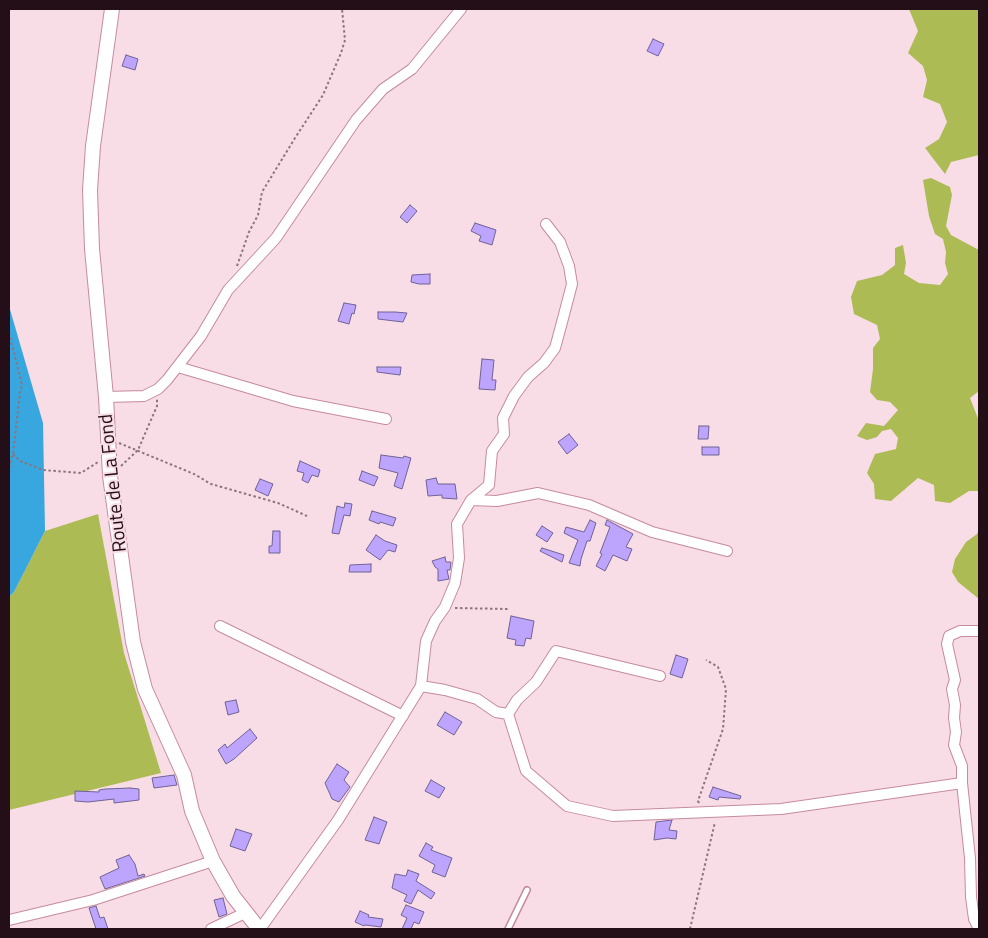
<!DOCTYPE html>
<style>
body{margin:0}
#map{position:relative;width:988px;height:938px;overflow:hidden;background:#f8dde6;font-family:"Titillium Web",sans-serif}
canvas{display:block}
.frame{position:absolute;inset:0;border:10px solid #240e17;pointer-events:none}
</style>
<div id="map">
<canvas width="988" height="938"></canvas>
<div class="frame"></div>
</div>
<script>
const g = document.querySelector('canvas').getContext('2d');
g.lineJoin = 'round';
function fillPath(path, color) { g.fillStyle = color; g.fill(path, 'evenodd'); }
const toPath = rows => new Path2D(rows.map(r => 'M' + r).join(''));
function strokePath(path, color, width, dash) { g.strokeStyle = color; g.lineWidth = width; g.lineCap = dash ? 'butt' : 'round'; g.setLineDash(dash || []); g.stroke(path); }
function write(font, color, halo, rows, align = 'center') {
  g.font = font + ' "Titillium Web",sans-serif'; g.lineWidth = 4; g.setLineDash([]); g.textBaseline = 'middle'; g.strokeStyle = halo; g.fillStyle = color; for (const [text, x, y, turn = 0] of rows) {
    g.save(); g.translate(x, y); g.rotate((+turn || 0) * Math.PI / 180); g.textAlign = isNaN(turn) ? turn : align; if (halo) g.strokeText(text, 0, 0); g.fillText(text, 0, 0); g.restore();
  }
}
const forest = toPath([
 [909,9,979,9,979,155,951,162,945,174,925,148,939,139,947,122,940,104,923,97,927,80,923,66,908,53,918,31],
 [931,178,950,187,952,195,946,226,951,235,979,250,979,391,970,398,979,421,979,491,969,491,950,503,935,501,934,485,918,478,891,501,875,499,874,484,867,473,875,454,896,449,898,438,891,429,882,431,877,437,867,440,857,436,866,423,884,426,898,410,890,402,877,400,870,392,873,369,873,348,880,339,877,325,854,314,851,297,857,281,882,275,895,265,895,248,903,245,906,263,904,274,919,283,940,285,948,274,945,263,946,252,943,239,935,234,929,216,923,180],
 [98,514,124,653,161,773,9,810,9,597,14,592,45,531],
 [979,528,979,599,958,582,952,572,955,559,966,542,977,534]
]);
const water = toPath([
 [9,306,43,423,45,531,14,592,9,597]
]);
const building = toPath([
 [653,39,664,44,658,56,647,51,653,39],
 [126,55,138,59,135,70,122,66,126,55],
 [410,205,417,211,407,223,400,217,410,205],
 [475,223,496,230,492,245,479,241,481,236,471,231,475,223],
 [430,274,430,284,419,284,411,282,412,275,430,274],
 [344,303,356,305,354,314,352,313,349,324,338,321,344,303],
 [378,312,395,312,407,313,403,322,378,319,378,312],
 [482,359,494,360,492,380,496,380,495,390,479,389,482,359],
 [377,367,401,367,400,375,377,372,377,367],
 [699,426,709,426,708,439,698,439,699,426],
 [569,434,578,445,567,454,558,442,569,434],
 [702,447,719,447,719,455,702,455,702,447],
 [381,455,403,458,404,456,411,458,402,489,394,486,398,473,379,468,381,455],
 [300,461,320,470,318,477,312,475,308,483,302,480,304,473,297,471,300,461],
 [362,471,378,477,374,486,359,480,362,471],
 [436,478,438,484,455,484,457,499,442,498,442,495,428,496,426,480,436,478],
 [260,479,273,484,268,496,255,490,260,479],
 [345,503,352,504,350,516,344,515,339,534,332,533,337,506,344,508,345,503],
 [372,511,396,518,393,526,380,522,379,524,369,520,372,511],
 [590,520,596,523,590,541,587,541,581,559,580,566,569,563,578,540,564,533,566,527,584,532,590,520],
 [607,520,633,534,626,547,632,549,627,561,613,555,605,571,596,566,602,554,600,553,610,527,605,525,607,520],
 [542,526,553,533,547,542,536,535,542,526],
 [273,531,280,531,280,553,269,553,269,546,272,546,273,531],
 [376,535,385,541,397,545,395,552,388,550,380,560,366,550,376,535],
 [542,548,564,555,562,562,540,551,542,548],
 [445,557,446,562,451,562,450,570,447,570,449,579,438,581,438,569,435,567,432,561,445,557],
 [371,564,371,572,349,572,350,565,371,564],
 [511,616,534,621,531,639,526,638,524,646,515,645,516,640,507,638,511,616],
 [676,655,688,659,682,678,670,674,676,655],
 [236,700,239,712,228,715,225,702,236,700],
 [445,712,462,722,454,735,437,725,445,712],
 [250,729,257,738,234,759,226,764,218,750,225,744,227,748,250,729],
 [337,764,349,772,344,780,350,787,339,802,332,799,325,783,337,764],
 [174,775,177,785,154,788,152,778,174,775],
 [431,780,445,788,439,798,425,791,431,780],
 [713,787,741,796,740,799,719,797,718,800,709,797,713,787],
 [130,788,139,789,139,800,114,803,114,799,88,802,75,801,75,791,99,792,99,790,105,789,130,788],
 [374,817,387,822,379,844,365,840,374,817],
 [672,820,669,830,677,831,676,839,667,838,654,840,656,822,672,820],
 [236,829,252,834,245,851,230,846,236,829],
 [426,843,433,847,431,850,452,858,445,877,432,872,435,865,419,856,426,843],
 [129,855,135,864,138,876,144,874,145,876,105,889,100,877,119,868,116,860,129,855],
 [408,870,419,874,416,881,435,893,431,899,418,890,411,904,404,901,407,895,392,888,395,874,406,876,408,870],
 [223,898,227,914,219,917,214,900,223,898],
 [406,905,424,912,419,924,414,922,411,929,402,929,407,918,401,915,406,905],
 [96,906,100,918,104,917,108,929,96,929,89,908,96,906],
 [360,911,369,915,368,917,383,919,381,927,365,925,364,926,355,922,360,911]
]);
const path = toPath([
 [237,266,249,232,258,215,262,192,295,138,323,95,341,53,345,40,342,9],
 [9,333,22,385,20,392,13,454,9,469],
 [119,443,194,474,211,484,278,503,307,516],
 [13,454,20,461,43,470,81,473,98,462],
 [121,466,138,450,157,406,157,399],
 [455,608,508,609],
 [699,803,698,801,723,729,726,689,718,667,706,660],
 [690,929,715,822]
]);
const lane = toPath([
 [508,929,527,890]
]);
const street = toPath([
 [178,367,293,401,386,419],
 [106,397,144,396,158,389,167,380,201,336,228,290,276,238,356,120,383,89,412,69,461,9],
 [471,500,489,485,492,451,504,434,503,418,514,396,528,377,544,363,555,348,561,326,572,284,569,266,560,242,546,224],
 [220,626,403,716],
 [421,686,445,690,477,699,496,712,508,714,526,771,567,806,613,816,781,809,962,783],
 [508,714,517,700,536,682,556,651,660,676],
 [9,920,93,900,213,861],
 [211,929,245,913],
 [260,929,338,820,421,686,426,641,435,621,445,607,455,583,459,558,457,524,471,500,497,501,538,493,589,505,652,532,727,551],
 [979,929,974,919,971,897,970,858,962,783,962,766,954,745,956,732,954,718,955,705,952,689,955,680,947,644,949,636,960,631,979,631]
]);
const secondary = toPath([
 [112,9,93,146,90,190,92,249,106,397,110,476,133,642,145,689,184,775,192,811,213,861,233,896,259,929]
]);
const streetNames = [
 ["Route de La Fond",114,483,-96]
];
fillPath(forest, '#adbb55');
fillPath(water, '#38a6df');
fillPath(building, '#bda5fe');
strokePath(building, '#6f6294', 1);
strokePath(lane, '#c68aa0', 8);
strokePath(street, '#c68aa0', 12);
strokePath(secondary, '#c68aa0', 16);
strokePath(path, '#8d747d', 2, [2.5, 2.5]);
strokePath(lane, '#fff', 5);
strokePath(street, '#fff', 10);
strokePath(secondary, '#fff', 14);
write('19px', '#240e17', '#f8dde6', streetNames);
</script>
